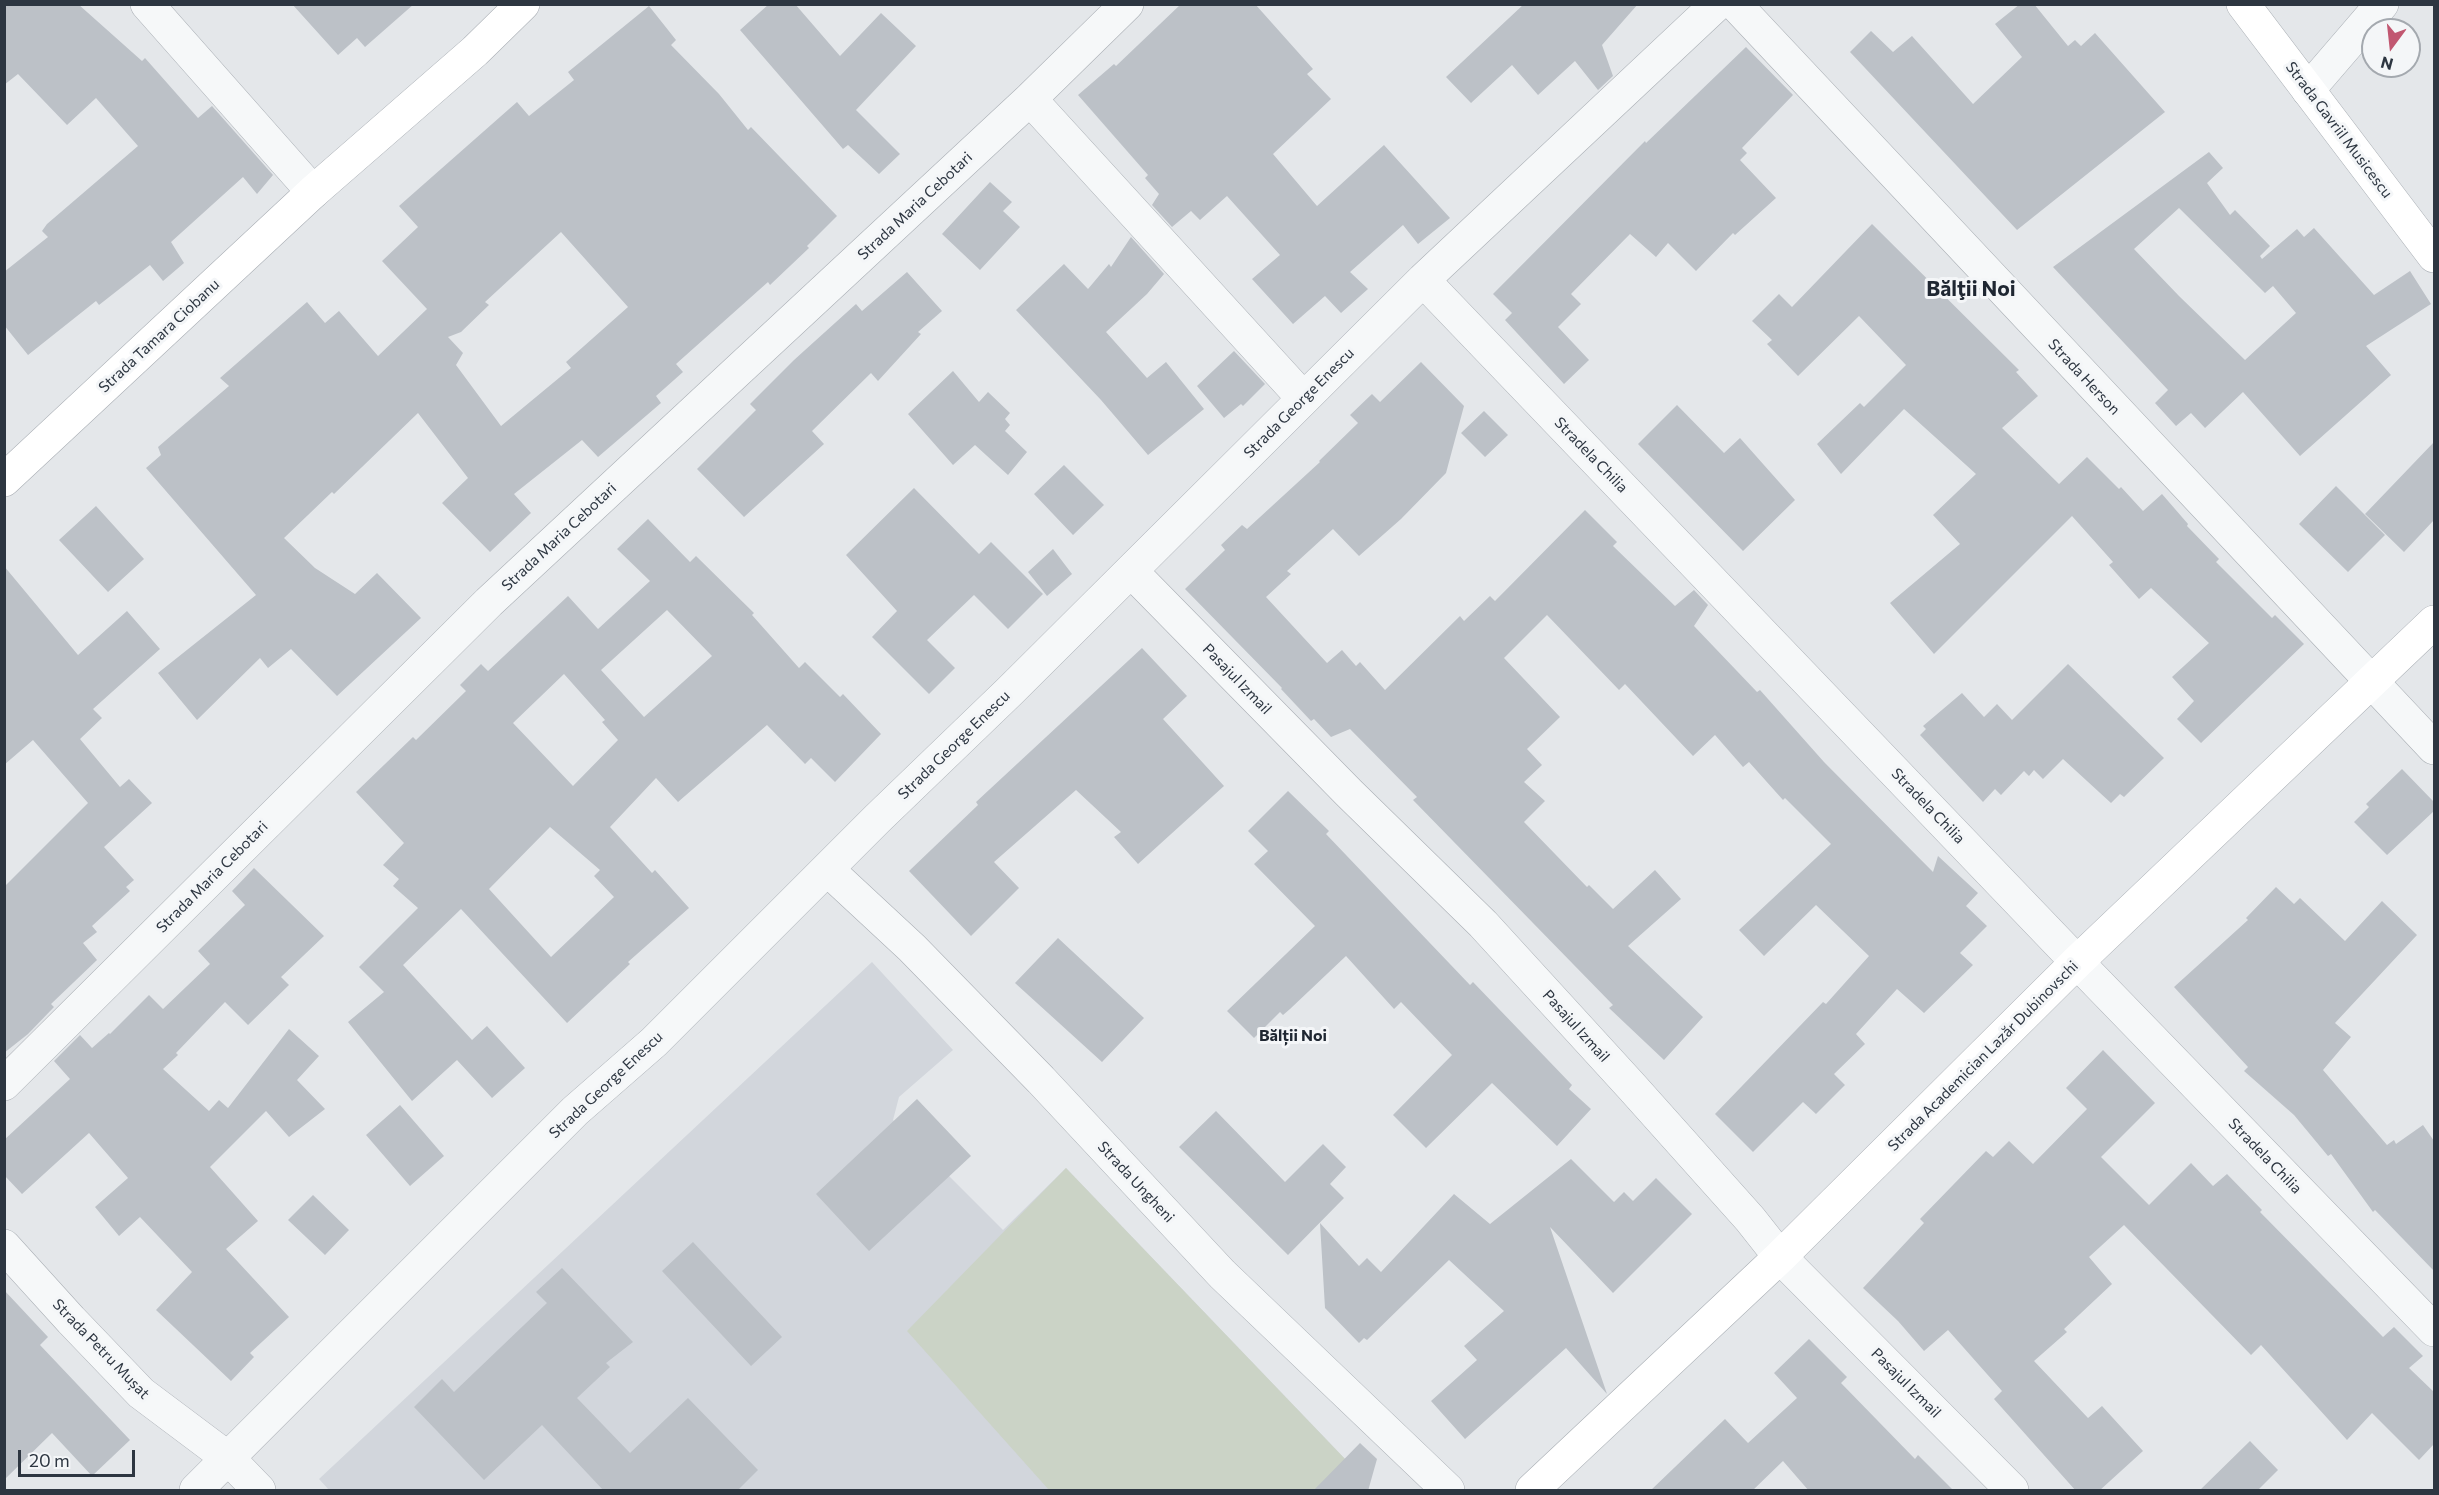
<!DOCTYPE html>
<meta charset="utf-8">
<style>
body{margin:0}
#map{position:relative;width:2439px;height:1495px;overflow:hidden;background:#e4e7ea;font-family:Commissioner,sans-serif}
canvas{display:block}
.frame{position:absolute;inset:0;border:6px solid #2d3641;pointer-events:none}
.north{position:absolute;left:2361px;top:18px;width:60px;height:60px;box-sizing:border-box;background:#f4f6f8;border:2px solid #a4a9af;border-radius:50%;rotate:195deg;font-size:16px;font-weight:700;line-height:24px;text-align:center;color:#2d3641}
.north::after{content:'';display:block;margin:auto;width:21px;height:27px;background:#c15771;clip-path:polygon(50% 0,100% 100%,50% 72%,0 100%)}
.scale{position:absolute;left:18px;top:1450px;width:117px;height:27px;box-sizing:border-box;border:3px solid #2d3641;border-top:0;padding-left:8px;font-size:18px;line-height:21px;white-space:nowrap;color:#2d3641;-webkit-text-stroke:4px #f4f6f8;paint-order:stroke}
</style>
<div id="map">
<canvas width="2439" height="1495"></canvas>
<div class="frame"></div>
<div class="north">N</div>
<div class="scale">20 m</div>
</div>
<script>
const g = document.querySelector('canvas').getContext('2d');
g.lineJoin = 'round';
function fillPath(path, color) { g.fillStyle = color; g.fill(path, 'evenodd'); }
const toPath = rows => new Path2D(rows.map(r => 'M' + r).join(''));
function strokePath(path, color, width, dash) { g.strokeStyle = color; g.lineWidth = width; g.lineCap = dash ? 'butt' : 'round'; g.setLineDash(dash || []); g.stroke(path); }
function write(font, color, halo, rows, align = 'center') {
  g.font = font + ' Commissioner,sans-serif'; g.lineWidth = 6; g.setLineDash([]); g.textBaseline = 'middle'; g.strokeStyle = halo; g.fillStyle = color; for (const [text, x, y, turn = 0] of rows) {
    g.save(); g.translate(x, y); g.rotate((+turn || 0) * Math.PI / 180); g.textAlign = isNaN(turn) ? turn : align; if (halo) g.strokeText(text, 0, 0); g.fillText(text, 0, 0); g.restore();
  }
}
const built = toPath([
 [872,962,953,1050,899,1097,893,1120,1003,1230,1066,1168,1347,1461,1319,1490,329,1490,319,1479]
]);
const green = toPath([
 [1066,1168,1347,1461,1319,1490,1049,1490,907,1331]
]);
const building = toPath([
 [4,4,78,4,142,61,145,58,198,118,212,106,273,175,257,194,243,177,171,242,184,263,163,281,150,265,99,305,96,301,28,355,4,325,4,272,48,237,42,231,47,224,138,146,96,98,67,125,18,74,4,85],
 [292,4,414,4,365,47,357,38,338,55],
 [769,4,795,4,840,56,881,13,916,46,856,110,900,154,879,174,848,145,843,149,740,30],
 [1181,4,1255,4,1313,69,1307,74,1331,99,1273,154,1317,206,1384,145,1450,218,1418,244,1403,225,1350,272,1368,289,1341,313,1325,296,1293,324,1252,279,1280,255,1227,196,1200,220,1191,211,1172,227,1152,205,1159,194,1145,178,1148,175,1078,95,1114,64,1116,66],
 [1524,4,1638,4,1602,45,1613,76,1598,90,1575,61,1538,95,1512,65,1471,103,1446,77],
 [2020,4,2034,4,2068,46,2075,40,2081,46,2095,33,2165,112,2017,230,1850,52,1871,31,1893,52,1912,36,1973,104,2022,57,1995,24],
 [649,6,676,40,671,45,719,94,748,130,751,127,837,216,807,246,809,248,770,285,768,282,676,364,683,372,656,396,661,403,598,457,582,440,514,494,531,513,490,552,442,503,468,478,418,413,334,494,332,492,284,538,315,568,355,594,377,573,421,618,337,696,291,649,268,668,260,658,197,720,158,673,256,595,146,468,161,455,158,447,229,386,220,378,307,302,325,323,339,311,378,356,427,309,382,261,418,227,399,206,517,102,529,116,574,80,568,72],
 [561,232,628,307,566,362,571,368,501,426,456,365,463,353,448,337,461,332,489,305,485,302],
 [1746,47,1793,95,1742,148,1747,153,1740,160,1776,198,1735,235,1733,233,1696,271,1668,243,1656,257,1630,234,1571,294,1581,304,1558,327,1589,360,1564,384,1505,320,1512,313,1493,294,1645,141,1646,143],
 [2209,152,2223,168,2207,183,2230,215,2235,210,2270,246,2260,256,2262,259,2297,229,2304,237,2314,228,2374,295,2410,271,2431,304,2366,346,2391,375,2300,456,2243,392,2205,428,2191,413,2176,426,2155,403,2168,390,2053,267],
 [2179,208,2265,293,2273,286,2296,313,2245,360,2179,296,2134,249],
 [990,182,1012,202,1003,211,1020,227,980,270,942,234],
 [1872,224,2019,370,2016,372,2038,396,2002,428,2059,484,2087,457,2119,489,2121,487,2143,511,2162,494,2188,524,2187,526,2219,559,2216,562,2272,618,2275,615,2304,644,2201,743,2177,719,2194,701,2172,677,2209,643,2151,588,2139,599,2109,565,2113,562,2072,516,1934,654,1890,603,1960,544,1933,515,1976,474,1904,409,1841,474,1817,444,1860,403,1864,407,1906,365,1859,316,1798,376,1767,344,1772,340,1752,321,1779,294,1792,307],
 [1131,237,1164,274,1147,294,1106,332,1147,378,1166,362,1204,409,1148,455,1101,400,1016,310,1064,264,1088,289,1109,264,1111,267],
 [907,272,942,311,918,332,921,334,878,381,871,373,812,431,824,444,744,517,697,469,756,410,750,404,794,360,856,304,862,311],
 [1234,351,1265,384,1243,406,1241,404,1224,418,1197,386],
 [1421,362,1464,406,1446,473,1401,519,1359,556,1333,529,1287,571,1291,574,1266,597,1327,663,1342,650,1356,666,1360,662,1385,690,1460,616,1464,621,1490,596,1495,601,1585,510,1617,542,1613,546,1675,606,1694,590,1708,605,1694,626,1757,692,1760,690,1824,762,1933,872,1938,856,1978,893,1966,906,1987,926,1960,953,1973,965,1924,1013,1897,989,1856,1034,1865,1044,1834,1074,1845,1085,1816,1114,1803,1102,1753,1152,1715,1114,1823,1002,1826,1004,1869,956,1816,905,1764,956,1739,930,1831,844,1785,798,1783,800,1749,762,1743,767,1715,735,1693,756,1625,684,1619,690,1547,615,1504,658,1560,717,1527,749,1542,765,1524,782,1545,801,1524,822,1587,887,1589,885,1613,909,1655,870,1681,899,1628,946,1703,1017,1664,1060,1609,1008,1613,1005,1413,800,1417,797,1350,729,1331,737,1314,719,1311,721,1281,689,1282,688,1185,589,1225,550,1221,545,1242,525,1247,529,1320,462,1319,461,1358,423,1350,415,1372,394,1380,402],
 [953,371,979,402,988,392,1010,413,1005,419,1010,425,1005,431,1027,452,1008,475,975,445,953,465,908,414],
 [1677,405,1724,453,1740,438,1795,500,1743,551,1638,444],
 [1484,411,1508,435,1485,457,1461,433],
 [2434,442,2434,520,2404,552,2365,514],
 [1064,465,1104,505,1073,535,1034,494],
 [2336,486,2385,535,2348,572,2299,524],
 [914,488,979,554,991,542,1043,594,1008,629,974,595,927,640,955,668,929,694,872,637,897,611,846,555],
 [96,506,144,559,108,592,59,540],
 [648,519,690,562,696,556,754,613,752,615,799,668,805,662,840,697,843,694,881,734,835,782,811,758,805,764,767,725,678,802,656,778,610,827,652,873,655,870,689,908,628,962,630,964,567,1023,461,909,403,965,472,1040,487,1026,525,1068,492,1098,457,1060,412,1101,348,1022,384,992,359,967,418,908,393,886,399,879,383,865,404,843,356,792,413,737,416,740,466,691,460,685,481,664,488,671,568,596,598,629,650,581,617,549],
 [667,610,712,656,644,717,601,670],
 [564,674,605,720,602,722,618,740,573,786,513,723],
 [550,827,600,870,594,876,614,897,551,957,489,889],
 [1053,549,1072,574,1047,596,1028,572],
 [4,566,78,655,127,611,160,649,93,709,102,718,80,739,120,787,129,779,152,803,104,847,134,880,126,887,130,891,92,926,97,932,83,943,97,960,51,1004,54,1007,28,1034,4,1053,4,887,88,803,33,740,4,765],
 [1142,648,1187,696,1163,719,1224,786,1138,864,1114,837,1121,832,1076,790,994,862,1019,888,971,936,909,871,978,805,976,802],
 [2068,664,2164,758,2124,797,2120,794,2111,803,2063,759,2043,779,2034,770,2029,776,2024,771,2001,795,1995,789,1983,802,1920,735,1926,729,1923,726,1962,693,1984,717,1997,704,2012,720],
 [2402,769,2434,802,2434,811,2387,855,2354,822,2369,807,2366,804],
 [1288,791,1329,831,1326,834,1470,985,1473,982,1572,1085,1569,1089,1591,1109,1557,1146,1492,1083,1426,1148,1393,1115,1452,1055,1401,1002,1394,1009,1346,956,1290,1009,1283,1015,1280,1012,1254,1038,1227,1011,1315,926,1254,864,1268,851,1248,831],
 [254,868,324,936,281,977,289,985,248,1025,225,1002,176,1053,178,1055,163,1069,209,1111,219,1100,228,1108,289,1029,319,1056,297,1080,325,1109,289,1137,266,1111,210,1167,258,1221,226,1249,289,1317,250,1353,254,1357,231,1381,156,1310,192,1272,140,1217,119,1236,95,1207,128,1178,89,1133,22,1194,4,1175,4,1140,70,1079,54,1061,80,1035,92,1048,109,1033,110,1034,149,995,163,1009,210,964,198,951,245,905,232,891],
 [2276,887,2294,904,2300,898,2345,941,2382,901,2417,935,2335,1023,2351,1037,2323,1070,2387,1145,2394,1140,2396,1144,2423,1125,2434,1141,2434,1271,2375,1210,2373,1212,2331,1154,2328,1156,2294,1115,2244,1071,2248,1067,2174,987,2248,920,2246,918],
 [1058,938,1144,1018,1102,1062,1015,983],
 [2103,1050,2155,1103,2101,1157,2149,1205,2191,1163,2213,1186,2227,1174,2262,1210,2260,1212,2383,1337,2394,1327,2423,1356,2409,1368,2434,1392,2434,1444,2419,1460,2372,1413,2347,1440,2261,1345,2251,1355,2124,1225,2089,1257,2112,1284,2064,1329,2067,1332,2034,1361,2088,1418,2102,1406,2143,1451,2099,1491,2076,1491,1994,1399,2002,1391,1948,1330,1924,1351,1898,1321,1863,1288,1924,1223,1920,1219,1986,1151,1993,1157,2009,1141,2033,1164,2087,1109,2066,1088],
 [917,1099,971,1156,869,1251,816,1194],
 [400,1105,444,1156,410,1186,366,1135],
 [1216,1111,1285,1182,1323,1144,1346,1167,1330,1184,1344,1198,1288,1255,1179,1147],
 [1571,1159,1614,1202,1624,1192,1633,1201,1656,1178,1692,1214,1613,1293,1550,1227,1607,1394,1566,1348,1465,1439,1431,1401,1477,1360,1464,1346,1504,1311,1449,1260,1367,1340,1364,1338,1359,1343,1325,1308,1320,1223,1359,1266,1367,1258,1381,1272,1454,1194,1490,1224],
 [313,1195,349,1230,325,1255,288,1220],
 [693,1242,782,1337,751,1366,662,1271],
 [562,1268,633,1342,606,1363,610,1367,577,1398,630,1453,688,1398,758,1470,737,1491,604,1491,542,1425,484,1480,414,1407,442,1379,454,1392,547,1303,536,1292],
 [4,1290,48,1337,40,1345,130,1440,92,1476,52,1433,4,1480],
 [1809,1339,1847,1377,1841,1383,1915,1459,1918,1455,1954,1491,1809,1491,1783,1461,1752,1491,1650,1491,1725,1419,1748,1443,1797,1398,1774,1373],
 [2250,1441,2278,1470,2257,1491,2199,1491],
 [1360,1443,1377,1459,1368,1491,1313,1491]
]);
const street = toPath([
 [147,4,313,192],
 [1735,4,2434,748],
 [2308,90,2382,4],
 [1030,99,1303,398],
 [1423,280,2077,962,2434,1330],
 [1131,571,1349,793,1483,924,1632,1087,1750,1219,1780,1257,2012,1490],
 [828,870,912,948,1041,1080,1222,1274,1448,1490],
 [4,1084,489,602,1030,99,1127,4],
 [4,1246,71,1320,141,1393,229,1459,259,1490],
 [196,1490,575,1111,654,1042,877,819,1010,691,1423,280,1717,4]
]);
const secondary = toPath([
 [2243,4,2434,256],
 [4,480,313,192,475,51,523,4],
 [1532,1490,1780,1257,2077,962,2434,622]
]);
const streetNames = [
 ["Strada Gavriil Musicescu",2339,130,53],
 ["Strada Maria Cebotari",915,206,-43],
 ["Strada Tamara Ciobanu",159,336,-43],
 ["Strada Herson",2084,377,47],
 ["Strada George Enescu",1299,403,-45],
 ["Stradela Chilia",1591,455,46],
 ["Strada Maria Cebotari",559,537,-43],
 ["Pasajul Izmail",1237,679,46],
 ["Strada George Enescu",954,745,-44],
 ["Stradela Chilia",1928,806,46],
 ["Strada Maria Cebotari",212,877,-45],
 ["Pasajul Izmail",1576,1026,48],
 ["Strada Academician Lazăr Dubinovschi",1983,1056,-45],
 ["Strada George Enescu",606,1085,-43],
 ["Stradela Chilia",2265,1156,46],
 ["Strada Ungheni",1136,1182,47],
 ["Strada Petru Mușat",101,1349,46],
 ["Pasajul Izmail",1906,1383,45]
];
const neighbourhoodNames = [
 ["Bălții Noi",1293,1036]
];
const districtNames = [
 ["Bălţii Noi",1971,289]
];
fillPath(built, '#d2d6dc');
fillPath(green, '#cbd3c6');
fillPath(building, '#bcc1c7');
strokePath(street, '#a9aeb4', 34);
strokePath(secondary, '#a9aeb4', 34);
strokePath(street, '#f6f8f9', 33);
strokePath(secondary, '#fff', 33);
write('15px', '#2d3641', '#f4f6f8', streetNames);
write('bold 16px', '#1f2732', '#f4f6f8', neighbourhoodNames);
write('bold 21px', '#1f2732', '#f4f6f8', districtNames);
</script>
